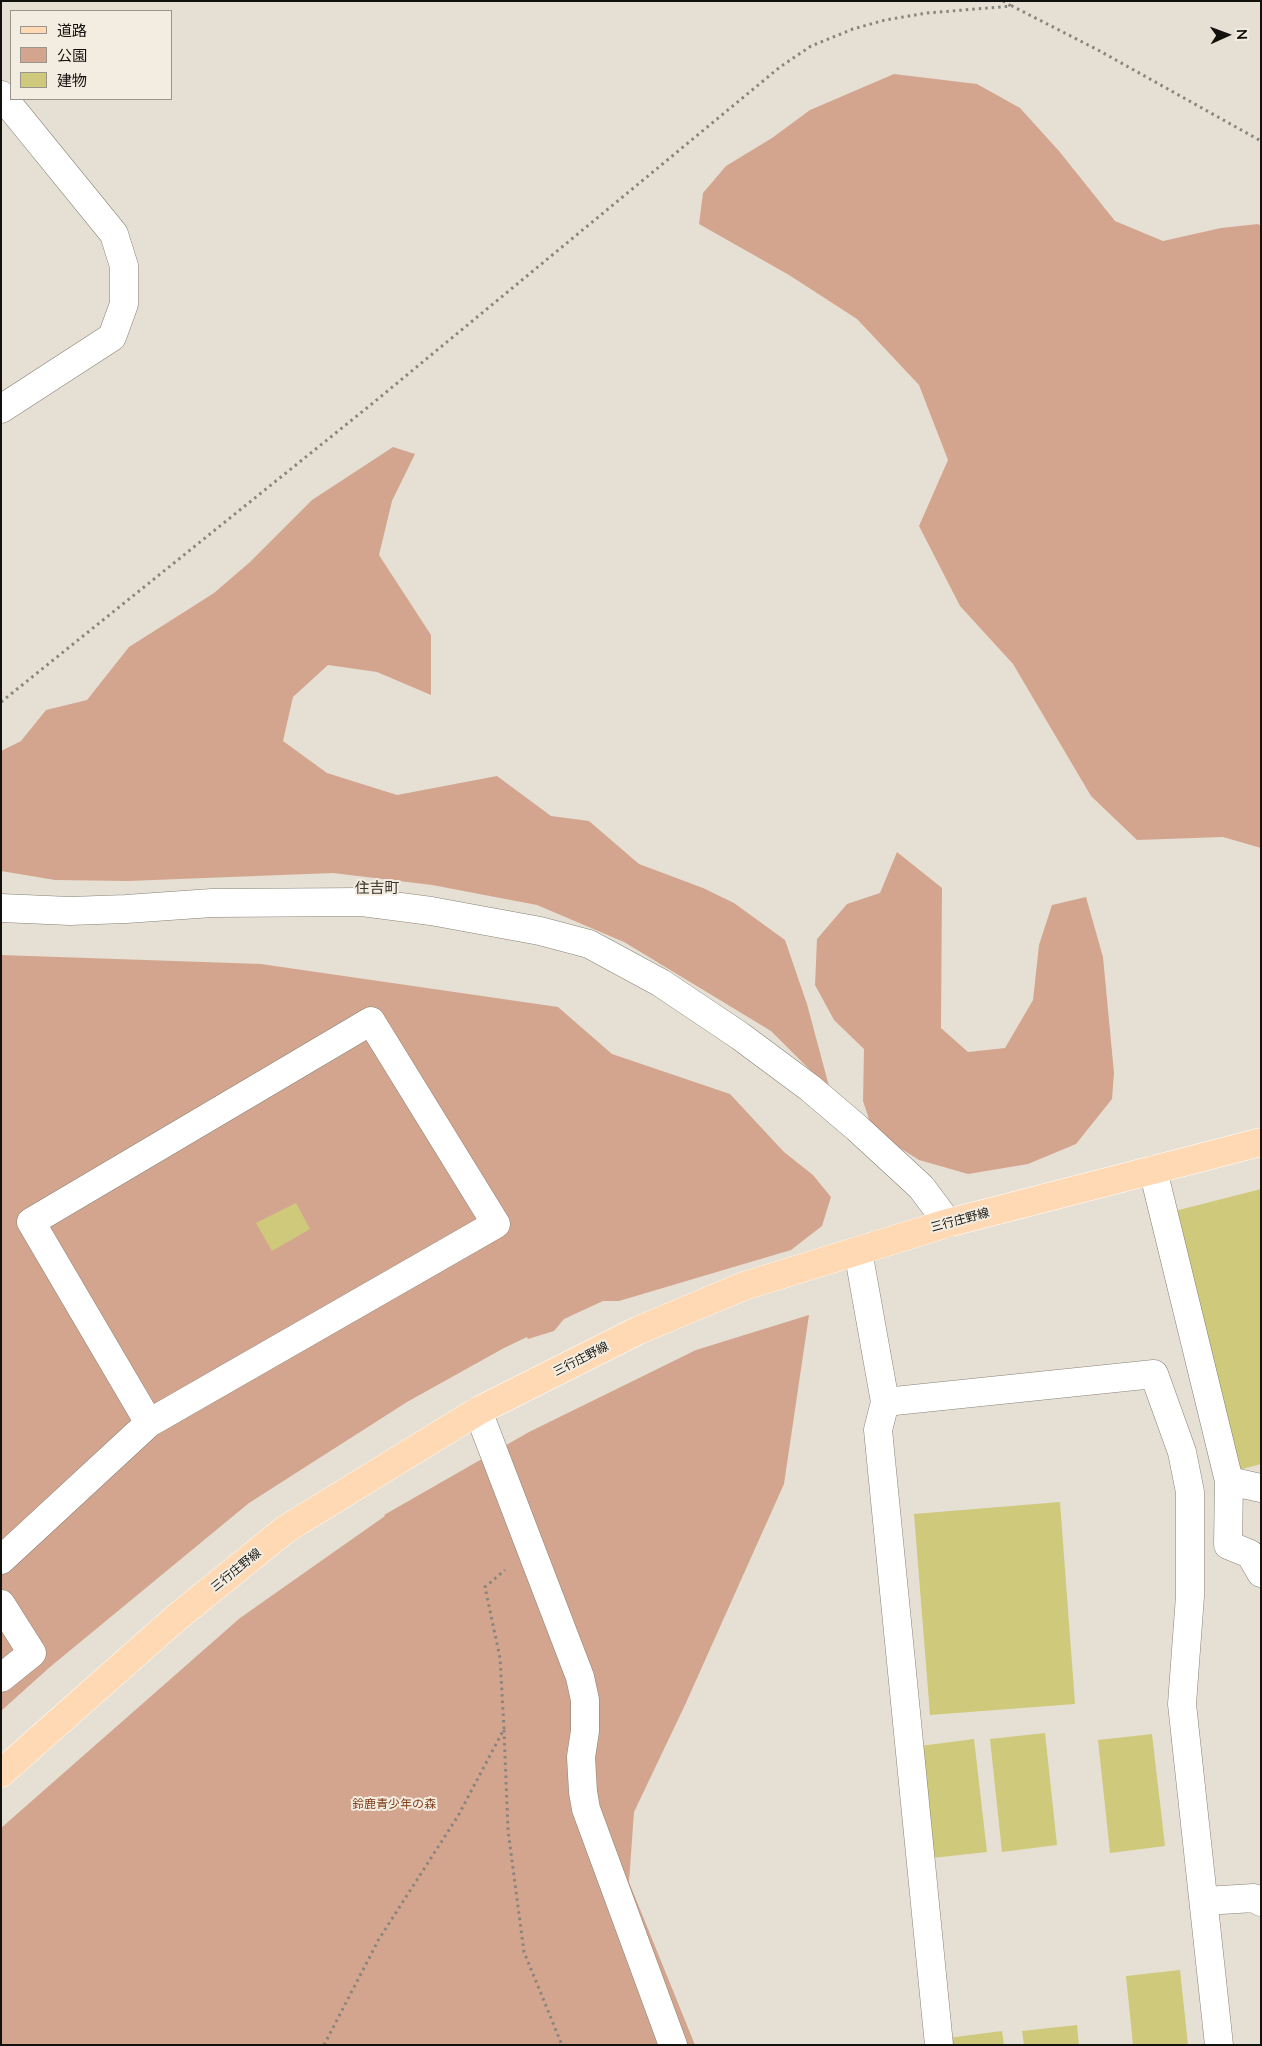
<!DOCTYPE html>
<meta charset="utf-8">
<style>
body{margin:0}
#map{position:relative;width:1262px;height:2046px;overflow:hidden;background:#e6e0d4;font-family:Lato,"Noto Sans JP",sans-serif}
canvas{display:block}
.frame{position:absolute;inset:0;border:2px solid #13110d;pointer-events:none}
.legend{position:absolute;left:10px;top:10px;width:162px;height:90px;box-sizing:border-box;background:#f3ede1;border:1px solid #99958c;margin:0;padding:6px 9px;list-style:none;font-size:15px;color:#13110d}
.legend li{display:flex;align-items:center;gap:10px;height:25px}
.legend b{width:25px;border:1px solid #99958c}
.north{position:absolute;left:1202px;top:10px;width:50px;height:50px;-webkit-text-stroke:4px #f3ede1;paint-order:stroke;rotate:88deg;font-size:14px;font-weight:700;line-height:20px;text-align:center;color:#13110d}
.north::after{content:'';display:block;margin:auto;width:18px;height:22px;background:#13110d;clip-path:polygon(50% 0,100% 100%,50% 72%,0 100%)}
</style>
<div id="map">
<canvas width="1262" height="2046"></canvas>
<div class="frame"></div>
<ul class="legend">
<li><b style="height:6px;background:#fed9b3"></b>道路</li>
<li><b style="height:14px;background:#d4a58e"></b>公園</li>
<li><b style="height:14px;background:#cfc97b"></b>建物</li>
</ul>
<div class="north">N</div>
</div>
<script>
const g = document.querySelector('canvas').getContext('2d');
g.lineJoin = 'round';
function fillPath(path, color) { g.fillStyle = color; g.fill(path, 'evenodd'); }
const toPath = rows => new Path2D(rows.map(r => 'M' + r).join(''));
function strokePath(path, color, width, dash) { g.strokeStyle = color; g.lineWidth = width; g.lineCap = dash ? 'butt' : 'round'; g.setLineDash(dash || []); g.stroke(path); }
function write(font, color, halo, rows, align = 'center') {
  g.font = font + ' Lato,"Noto Sans JP",sans-serif'; g.lineWidth = 4; g.setLineDash([]); g.textBaseline = 'middle'; g.strokeStyle = halo; g.fillStyle = color; for (const [text, x, y, turn = 0] of rows) {
    g.save(); g.translate(x, y); g.rotate((+turn || 0) * Math.PI / 180); g.textAlign = isNaN(turn) ? turn : align; if (halo) g.strokeText(text, 0, 0); g.fillText(text, 0, 0); g.restore();
  }
}
const green = toPath([
 [894,74,977,84,1020,108,1059,151,1115,221,1163,241,1221,228,1258,224,1261,226,1261,848,1223,837,1137,840,1091,796,1013,664,960,606,919,526,948,460,919,385,857,319,789,275,699,224,703,193,726,166,772,138,810,110],
 [393,447,415,454,392,501,379,555,431,635,431,695,377,672,328,665,293,697,283,741,327,773,397,795,497,776,551,816,589,821,639,864,703,888,734,903,785,940,807,1004,830,1090,771,1031,624,942,537,905,432,885,333,873,128,881,55,880,1,871,1,751,21,741,46,710,87,700,129,647,214,593,250,562,312,500],
 [897,852,942,888,941,1028,968,1052,1005,1048,1033,1000,1039,945,1052,905,1086,897,1103,957,1114,1073,1112,1099,1076,1144,1028,1164,968,1174,919,1160,873,1131,863,1101,864,1049,834,1020,815,985,817,939,847,904,880,893],
 [1,955,261,964,558,1007,612,1054,730,1094,784,1152,813,1175,831,1197,822,1226,791,1250,619,1301,603,1301,564,1319,554,1331,528,1339,527,1337,504,1348,407,1402,249,1503,50,1667,1,1711],
 [809,1315,784,1484,685,1705,634,1812,629,1882,695,2045,1,2045,1,1828,240,1618,385,1516,384,1515,529,1432,696,1350]
]);
const building = toPath([
 [1261,1189,1261,1464,1235,1471,1171,1212],
 [296,1203,310,1229,272,1251,256,1223],
 [1060,1502,1075,1704,930,1715,914,1514],
 [1045,1733,1057,1845,1002,1852,990,1739],
 [1152,1734,1165,1846,1110,1853,1098,1740],
 [974,1739,987,1852,932,1858,920,1746],
 [1180,1970,1188,2045,1133,2045,1126,1976],
 [1077,2025,1079,2045,1024,2045,1022,2031],
 [1002,2031,1004,2045,949,2045,948,2038]
]);
const path = toPath([
 [1003,1,1011,6],
 [1,702,373,403,780,67,811,46,853,29,885,20,927,13,1012,6,1098,50,1261,141],
 [504,1730,508,1830,524,1952,562,2045],
 [324,2045,379,1939,458,1816,504,1729,500,1658,485,1587,505,1570]
]);
const minor = toPath([
 [1,95,114,234,124,266,124,304,112,337,1,409],
 [1,908,70,911,126,909,212,903,362,902,431,911,540,931,589,944,661,983,740,1036,810,1088,857,1128,921,1187,948,1223],
 [1153,1170,1229,1481,1228,1545,1250,1554,1261,1573],
 [858,1251,885,1402,878,1430,939,2045],
 [885,1402,1154,1374,1182,1452,1190,1492,1190,1596,1182,1704,1219,2045],
 [478,1411,580,1677,585,1700,585,1731,581,1757,583,1792,586,1809,673,2045],
 [1229,1481,1261,1488],
 [1,1560,149,1423,496,1224,371,1021,31,1222,149,1423],
 [1,1604,32,1653,1,1678],
 [1204,1901,1254,1898,1261,1902]
]);
const major = toPath([
 [1,1773,176,1618,286,1529,478,1411,639,1330,744,1286,948,1223,1261,1142]
]);
const streetNames = [
 ["三行庄野線",960,1220,-15],
 ["三行庄野線",581,1359,-27],
 ["三行庄野線",236,1570,-39]
];
const parkNames = [
 ["鈴鹿青少年の森",394,1804]
];
const quarterNames = [
 ["住吉町",377,888]
];
fillPath(green, '#d4a58e');
fillPath(building, '#cfc97b');
strokePath(minor, '#878277', 29);
strokePath(major, '#fff', 29);
strokePath(path, '#89857d', 3, [2.5, 4]);
strokePath(minor, '#fff', 28);
strokePath(major, '#fed9b3', 28);
write('12px', '#13110d', '#f3ede1', streetNames);
write('12px', '#7e3c17', '#f3ede1', parkNames);
write('15px', '#3b362d', '#f3ede1', quarterNames);
</script>
